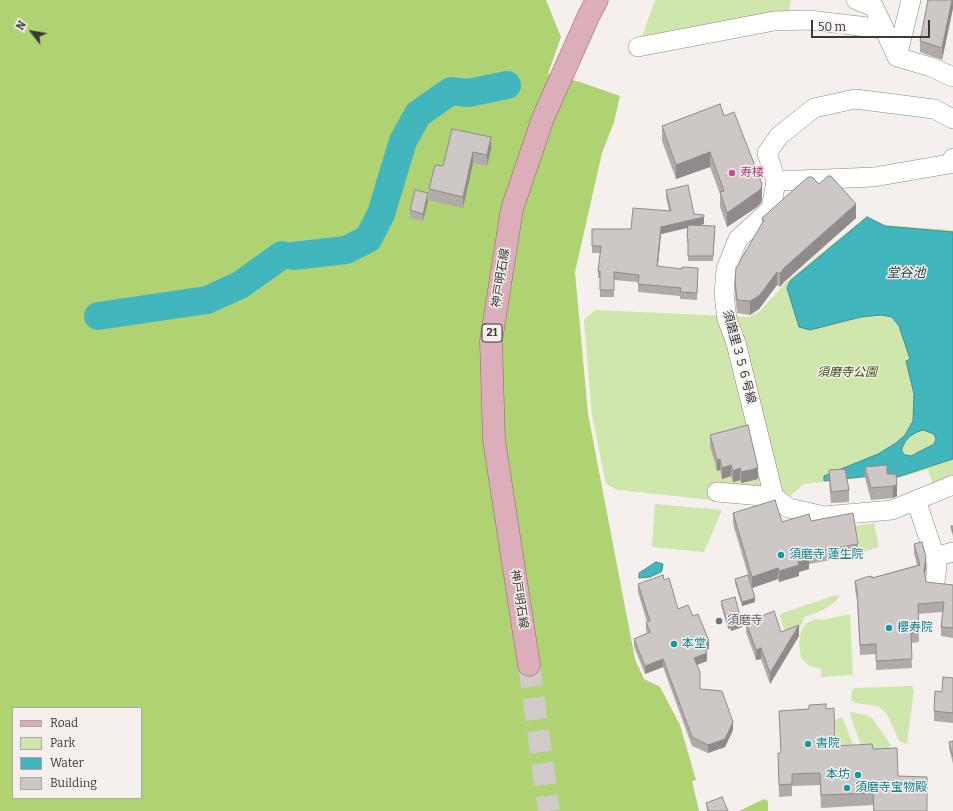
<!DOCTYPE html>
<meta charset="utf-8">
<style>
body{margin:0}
#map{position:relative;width:953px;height:811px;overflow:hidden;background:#f5f0ed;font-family:Bitter,serif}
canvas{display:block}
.legend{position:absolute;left:12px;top:707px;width:130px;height:92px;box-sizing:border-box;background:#f5f0ed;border:1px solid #aba7a5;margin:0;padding:5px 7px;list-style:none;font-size:12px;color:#3b3938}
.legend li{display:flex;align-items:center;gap:8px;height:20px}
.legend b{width:20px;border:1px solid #aba7a5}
.north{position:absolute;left:12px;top:12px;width:40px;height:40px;-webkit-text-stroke:3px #f5f0ed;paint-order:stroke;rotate:301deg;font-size:11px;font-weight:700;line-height:16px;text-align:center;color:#3b3938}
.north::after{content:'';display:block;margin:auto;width:14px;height:18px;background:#3b3938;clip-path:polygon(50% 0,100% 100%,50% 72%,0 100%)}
.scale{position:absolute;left:811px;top:20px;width:119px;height:18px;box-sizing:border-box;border:2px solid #3b3938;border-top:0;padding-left:5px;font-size:12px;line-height:14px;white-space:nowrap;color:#3b3938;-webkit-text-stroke:3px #f5f0ed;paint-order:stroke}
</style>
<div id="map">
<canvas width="953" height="811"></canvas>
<ul class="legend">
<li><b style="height:5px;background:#dbaeb9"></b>Road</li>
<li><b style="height:11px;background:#cfe7ac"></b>Park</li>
<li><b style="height:11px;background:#42b6bd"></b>Water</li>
<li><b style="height:11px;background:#cdc7c5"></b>Building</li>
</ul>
<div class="north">N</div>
<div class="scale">50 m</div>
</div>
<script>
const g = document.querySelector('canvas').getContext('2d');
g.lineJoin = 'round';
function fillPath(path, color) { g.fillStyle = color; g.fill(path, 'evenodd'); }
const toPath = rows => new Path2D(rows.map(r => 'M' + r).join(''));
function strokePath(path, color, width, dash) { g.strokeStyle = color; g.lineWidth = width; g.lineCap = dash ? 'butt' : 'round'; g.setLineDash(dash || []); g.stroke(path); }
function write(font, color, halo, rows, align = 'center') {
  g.font = font + ' Bitter,"Noto Sans JP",serif'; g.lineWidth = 3; g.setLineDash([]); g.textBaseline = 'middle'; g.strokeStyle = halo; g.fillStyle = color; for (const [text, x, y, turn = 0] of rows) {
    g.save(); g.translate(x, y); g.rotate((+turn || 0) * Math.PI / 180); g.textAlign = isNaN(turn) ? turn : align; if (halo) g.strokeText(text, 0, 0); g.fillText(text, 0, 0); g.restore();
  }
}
const green = toPath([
 [655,0,791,0,789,12,641,39],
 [867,216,885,225,953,230,953,478,933,485,928,469,890,481,888,475,804,484,777,507,618,490,606,484,592,415,584,320,595,310,749,317,759,312,788,280],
 [655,504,722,510,704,552,652,547],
 [874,523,879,547,860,553,855,526],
 [836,595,839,597,836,601,823,610,817,613,804,617,802,624,798,630,787,632,783,627,780,616,782,613],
 [850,614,853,675,821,677,821,669,808,665,801,658,799,643,801,632,805,624,815,619,821,620],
 [912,686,914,690,907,743,906,744,899,741,887,714,878,706,855,703,851,700,852,691,854,688],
 [851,712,866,715,872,718,891,745,889,748,865,748,861,745,850,715],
 [841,717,843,719,854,747,837,764,835,720]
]);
const forest = toPath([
 [0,0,546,0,561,37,548,74,580,82,620,96,614,122,602,153,575,272,588,414,635,659,644,679,660,687,680,725,696,780,692,781,699,811,0,811],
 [13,708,141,708,141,798,13,798],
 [764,799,768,801,768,811,739,811]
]);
const water = toPath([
 [867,217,885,226,953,232,953,459,891,479,889,474,824,481,824,476,878,454,896,443,905,435,913,421,914,394,906,361,910,359,899,326,892,317,881,315,861,317,810,330,799,327,787,288,790,281,867,217],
 [923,430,934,434,936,439,934,444,911,456,905,455,902,452,902,448,905,442,909,437,917,432,923,430],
 [656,562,663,564,662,570,661,572,650,577,639,578,639,573,656,562]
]);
const river = toPath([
 [293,256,346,250,368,239,381,214,403,141,418,114,451,91,468,93,507,85],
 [98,316,207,300,240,285,282,255]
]);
const primaryTunnel = toPath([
 [529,665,549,811]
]);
const street = toPath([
 [856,0,874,7,897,57,931,67,953,77],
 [638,47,774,21,809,20,884,29],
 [897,57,911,0],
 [776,181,874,177,949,164,953,158],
 [717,492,774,497,789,508,824,516,892,510,953,485],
 [774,497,736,343,727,319,724,295,726,269,738,239,771,209,776,181,767,153,779,136,814,108,855,99,934,109,953,119],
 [916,500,935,557,937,566,935,582],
 [935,557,953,552]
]);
const primary = toPath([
 [529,665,494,440,491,341,512,209,543,118,589,15,597,0]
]);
const wall = toPath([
 [953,0,953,8,942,60,920,52,920,41],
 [724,116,762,199,761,203,757,207,727,227,720,207,720,194,710,167,676,179,662,141,662,126],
 [452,129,491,149,487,166,473,163,463,208,429,200,429,189,443,166],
 [819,184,856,218,784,282,780,287,777,285,759,309,750,315,737,313,735,295,735,281,762,223,762,218],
 [666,190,694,214,704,224,700,225,715,232,713,261,688,261,688,243,687,243,687,228,661,234,658,266,698,275,697,300,680,299,680,296,638,292,638,282,614,280,614,297,600,297,600,278,598,278,598,271,600,253,592,253,592,229,631,229,669,211,666,197],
 [428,201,423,221,410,218,410,210],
 [710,435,758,479,741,483,740,480,733,482,731,476,722,479,720,470,717,471,710,446],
 [865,467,887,474,897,496,893,498,871,500,865,478],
 [829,470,849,490,849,502,831,503,829,481],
 [733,513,782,522,811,521,858,544,858,555,809,564,809,569,799,572,799,576,779,582,778,579,752,588,733,524],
 [951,526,953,526,953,536,951,530],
 [914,544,926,567,925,574,926,582,953,585,953,638,941,636,941,627,943,612,918,614,919,642,911,643,912,668,876,670,876,654,860,655,857,600,855,590,855,581,870,577,872,578,917,565,914,553],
 [735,579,755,602,742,606,735,583],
 [664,580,678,609,693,616,709,649,706,650,707,661,697,665,700,689,733,730,725,747,708,753,692,746,663,667,645,674,634,647,634,639,647,633,646,630,646,622,647,622,638,592,638,584],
 [721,601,742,627,731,631,730,628,728,629,721,605],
 [746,622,781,632,799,636,770,684,761,659,756,660,746,632],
 [953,678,953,723,934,721,934,711,942,692],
 [826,709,835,746,873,749,898,776,927,811,873,811,873,805,821,808,820,785,792,786,792,796,779,797,778,753,781,753,779,711],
 [953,741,953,764,949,748,949,742],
 [706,803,728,811,707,811]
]);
const shadedWall = toPath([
 [952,0,953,0,953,8,942,60,942,48],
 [491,137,491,149,487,166,487,155],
 [473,152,473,163,463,208,463,197],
 [710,152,710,167,676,179,676,165],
 [762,184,762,199,761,203,757,207,727,227,727,213],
 [428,193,428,201,423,221,423,214],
 [856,204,856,218,784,282,780,287,780,274,784,268],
 [704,217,704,224,661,234,657,273,657,266,661,227],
 [777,272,777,285,759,309,750,315,750,301],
 [720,459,720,470,717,471,717,460],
 [731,465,731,476,722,479,722,468],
 [740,468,740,480,733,482,733,471],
 [758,468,758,479,741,483,741,472],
 [897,485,897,496,893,498,893,486],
 [926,557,926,567,924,581,924,571],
 [809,558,809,569,799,572,799,576,779,582,779,571,798,562],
 [778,568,778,579,752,588,752,577],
 [755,598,755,602,742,606,742,602],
 [742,623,742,627,731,631,731,627],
 [730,624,730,628,728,629,728,625],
 [799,625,799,636,770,684,770,673],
 [709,641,709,649,703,651,703,643],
 [761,648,761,659,756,660,756,650],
 [707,653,707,661,694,666,694,658],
 [663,659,663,667,645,674,645,666],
 [733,722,733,730,725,747,708,753,708,745]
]);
const building = toPath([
 [928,0,952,0,942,48,920,41,928,0],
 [720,104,724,116,734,112,762,184,761,189,757,192,727,213,720,192,724,191,710,152,676,165,662,126,720,104],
 [452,129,491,137,487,155,473,152,463,197,429,189,435,165,443,166,452,129],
 [828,176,831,176,856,204,784,268,780,274,777,272,759,296,750,301,737,300,735,281,736,268,764,220,762,218,808,177,812,177,819,184,828,176],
 [688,185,694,214,704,215,704,217,661,227,657,266,682,269,682,267,698,268,697,293,680,292,681,288,638,284,639,275,614,272,614,290,600,290,600,271,598,271,601,246,592,246,592,229,631,229,633,208,671,211,666,190,688,185],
 [415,190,428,193,423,214,410,210,415,190],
 [688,225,715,226,713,256,688,256,688,238,687,238,688,225],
 [748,425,758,468,741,472,740,468,733,471,731,465,722,468,720,459,717,460,710,435,748,425],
 [887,465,887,474,896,474,897,485,893,486,871,488,865,467,887,465],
 [845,469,849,490,831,492,829,470,845,469],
 [775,500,782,522,809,514,811,521,853,513,858,544,807,553,809,558,798,562,799,565,779,571,778,568,752,577,733,513,775,500],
 [951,526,953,526,953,532,951,526],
 [922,542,926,557,924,571,926,579,926,582,953,585,953,628,941,627,944,602,918,604,919,633,911,633,912,659,876,661,876,644,860,645,857,590,855,581,869,576,870,577,872,576,872,578,920,565,914,544,922,542],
 [663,575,664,580,669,578,678,609,688,605,693,616,698,614,709,641,703,643,707,653,694,658,700,672,700,689,722,691,733,722,725,739,708,745,692,737,663,659,645,666,634,639,650,632,646,622,650,621,638,584,663,575],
 [748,575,755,598,742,602,735,579,748,575],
 [735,597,742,623,731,627,730,624,728,625,721,601,735,597],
 [774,611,781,632,799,625,770,673,761,648,756,650,746,622,774,611],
 [943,677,953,678,953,713,934,711,935,691,942,692,943,677],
 [826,704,826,709,834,708,835,746,872,744,873,749,897,748,898,776,927,777,927,811,874,811,873,793,821,795,820,773,792,774,792,784,779,785,778,753,781,753,779,711,809,709,809,705,826,704],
 [953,741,953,757,949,742,953,741],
 [722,797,728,811,709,811,706,803,722,797]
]);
const markers = [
 [732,173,4,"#d1479c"],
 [781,555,4,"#0f9aa8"],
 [719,621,4,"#6b7280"],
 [889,628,4,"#0f9aa8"],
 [674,644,4,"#0f9aa8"],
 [808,744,4,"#0f9aa8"],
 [858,775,4,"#0f9aa8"],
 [847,788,4,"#0f9aa8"]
];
const shields = [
 [492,333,20]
];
const shieldNames = [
 ["21",492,333]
];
const hotelNames = [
 ["寿楼",740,173]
];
const streetNames = [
 ["神戸明石線",501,278,-81],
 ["須磨里３５６号線",739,357,75],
 ["神戸明石線",519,599,81]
];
const parkNames = [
 ["須磨寺公園",847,373]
];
const cultureNames = [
 ["須磨寺 蓮生院",789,555],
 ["櫻寿院",897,628],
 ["本堂",682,644],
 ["書院",816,744],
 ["本坊",850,775,"right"],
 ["須磨寺宝物殿",855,788]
];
const worshipNames = [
 ["須磨寺",727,621]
];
const waterNames = [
 ["堂谷池",906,273]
];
fillPath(green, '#cfe7ac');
fillPath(forest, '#afd273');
fillPath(water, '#42b6bd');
strokePath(water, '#409095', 1);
strokePath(river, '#42b6bd', 28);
strokePath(primaryTunnel, '#d0cbc9', 22, [22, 11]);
strokePath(street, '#8d8886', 20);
strokePath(primary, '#93626d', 23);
strokePath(street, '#fff', 19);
strokePath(primary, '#dbaeb9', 22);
fillPath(wall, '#b0aba9');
fillPath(shadedWall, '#908b8a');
fillPath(building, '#cdc7c5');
strokePath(building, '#908b8a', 1);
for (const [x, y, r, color] of markers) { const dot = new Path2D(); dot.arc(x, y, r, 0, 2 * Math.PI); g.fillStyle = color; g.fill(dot); strokePath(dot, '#f5f0ed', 1.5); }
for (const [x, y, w] of shields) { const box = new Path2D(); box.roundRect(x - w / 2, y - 9, w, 18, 3); g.fillStyle = '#f5f0ed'; g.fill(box); strokePath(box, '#3b3938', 1); }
write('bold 11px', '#3b3938', null, shieldNames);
write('12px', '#b23c85', '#f5f0ed', hotelNames, 'left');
write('12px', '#3b3938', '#f5f0ed', streetNames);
write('italic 12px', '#394e08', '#f5f0ed', parkNames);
write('12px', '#0d838f', '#f5f0ed', cultureNames, 'left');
write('12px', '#5b616d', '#f5f0ed', worshipNames, 'left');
write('italic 13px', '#274142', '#f5f0ed', waterNames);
</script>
